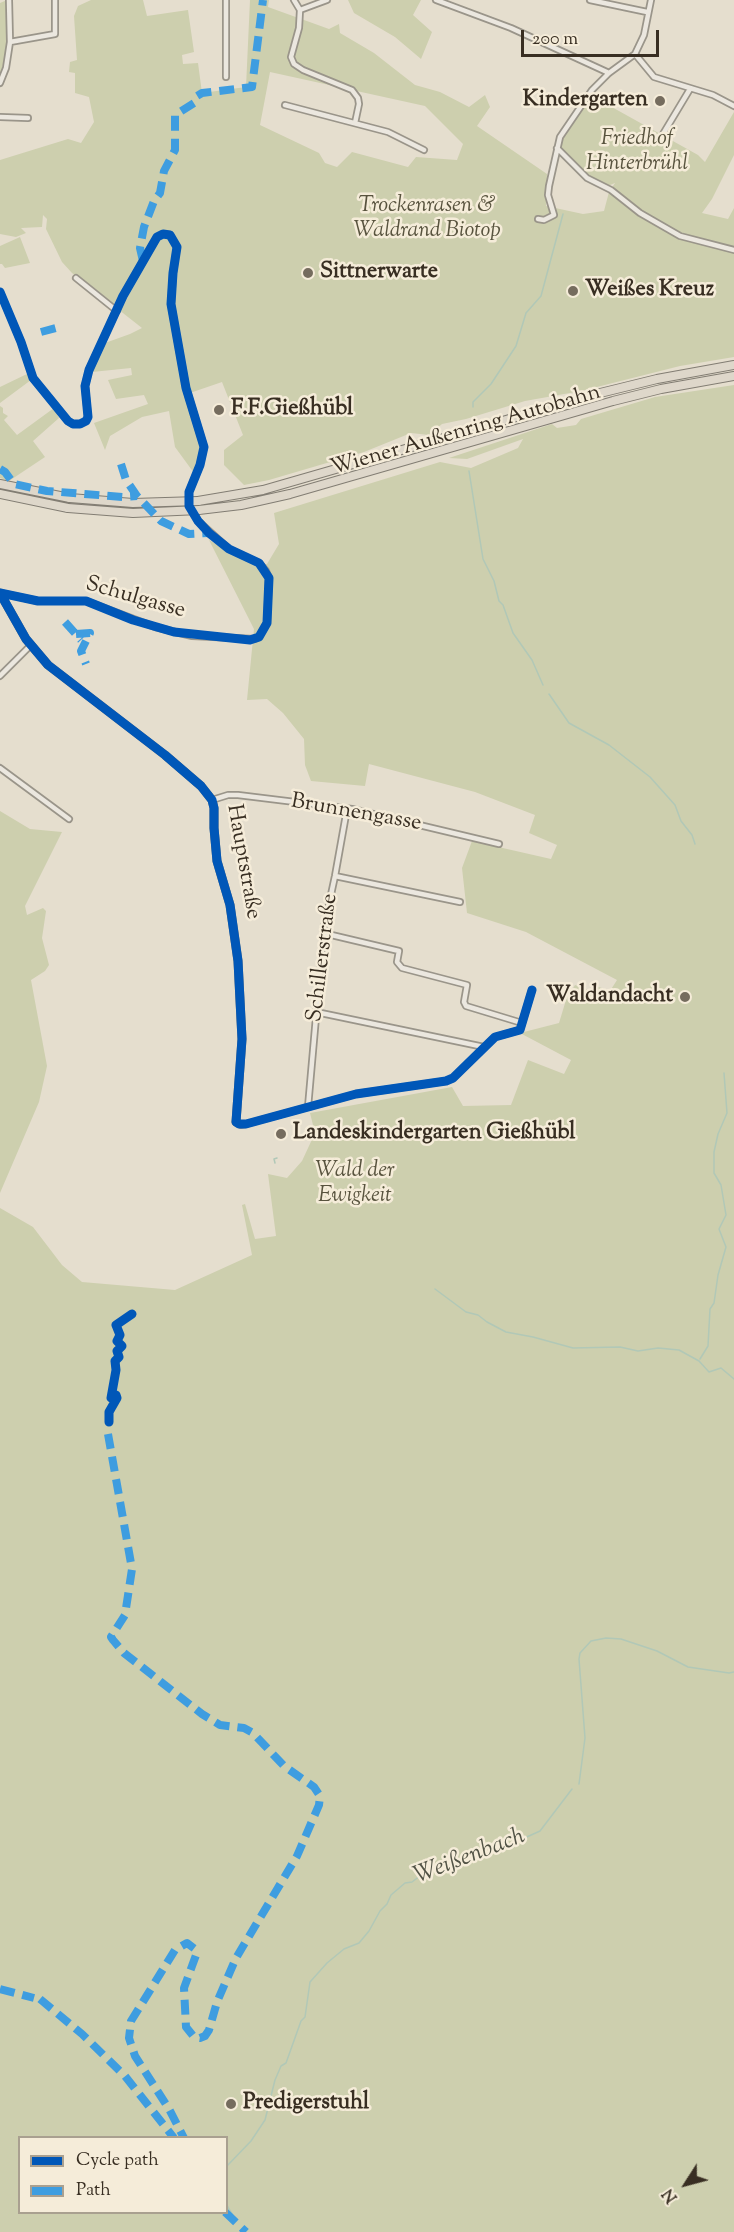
<!DOCTYPE html>
<meta charset="utf-8">
<style>
body{margin:0}
#map{position:relative;width:734px;height:2232px;overflow:hidden;background:#e5dece;font-family:"Sorts Mill Goudy",serif}
canvas{display:block}
.legend{position:absolute;left:18px;top:2136px;width:210px;height:78px;box-sizing:border-box;background:#f5ecd9;border:2px solid #a9a090;margin:0;padding:8px 10px;list-style:none;font-size:18px;color:#382e22}
.legend li{display:flex;align-items:center;gap:12px;height:30px}
.legend b{width:30px;border:2px solid #a9a090}
.north{position:absolute;left:656px;top:2154px;width:60px;height:60px;-webkit-text-stroke:4px #f5ecd9;paint-order:stroke;rotate:234deg;font-size:16px;font-weight:700;line-height:24px;text-align:center;color:#382e22}
.north::after{content:'';display:block;margin:auto;width:21px;height:27px;background:#382e22;clip-path:polygon(50% 0,100% 100%,50% 72%,0 100%)}
.scale{position:absolute;left:521px;top:30px;width:138px;height:27px;box-sizing:border-box;border:3px solid #382e22;border-top:0;padding-left:8px;font-size:18px;line-height:21px;white-space:nowrap;color:#382e22;-webkit-text-stroke:4px #f5ecd9;paint-order:stroke}
</style>
<div id="map">
<canvas width="734" height="2232"></canvas>
<ul class="legend">
<li><b style="height:8px;background:#0057b8"></b>Cycle path</li>
<li><b style="height:8px;background:#3e9de0"></b>Path</li>
</ul>
<div class="north">N</div>
<div class="scale">200 m</div>
</div>
<script>
const g = document.querySelector('canvas').getContext('2d');
g.lineJoin = 'round';
function fillPath(path, color) { g.fillStyle = color; g.fill(path, 'evenodd'); }
const toPath = rows => new Path2D(rows.map(r => 'M' + r).join(''));
function strokePath(path, color, width, dash) { g.strokeStyle = color; g.lineWidth = width; g.lineCap = dash ? 'butt' : 'round'; g.setLineDash(dash || []); g.stroke(path); }
function write(font, color, halo, rows, align = 'center') {
  g.font = font + ' "Sorts Mill Goudy",serif'; g.lineWidth = 5; g.setLineDash([]); g.textBaseline = 'middle'; g.strokeStyle = halo; g.fillStyle = color; for (const [text, x, y, turn = 0] of rows) {
    g.save(); g.translate(x, y); g.rotate((+turn || 0) * Math.PI / 180); g.textAlign = isNaN(turn) ? turn : align; if (halo) g.strokeText(text, 0, 0); g.fillText(text, 0, 0); g.restore();
  }
}
const green = toPath([
 [7,0,7,50,0,75,0,3],
 [91,0,143,0,147,16,188,10,194,52,182,55,183,64,198,63,202,93,246,87,250,0,269,0,268,7,329,29,339,24,340,33,374,53,415,85,440,92,469,107,485,95,490,107,477,126,547,174,546,206,583,214,604,211,609,192,615,183,605,187,587,178,560,146,568,128,592,96,698,155,705,162,734,112,734,155,712,199,702,213,728,219,734,208,734,357,680,366,581,391,525,401,466,419,442,424,429,435,411,433,364,452,269,480,244,485,224,465,224,450,243,435,222,382,187,394,201,449,194,473,175,447,169,411,142,417,110,436,105,450,94,423,148,404,144,395,116,399,108,380,132,375,131,368,92,372,105,343,130,334,142,328,72,273,62,262,46,229,47,219,43,215,42,227,21,228,26,233,16,237,0,234,0,160,68,139,81,143,94,122,89,97,75,93,75,73,69,72,70,62,77,60,74,16,78,6],
 [270,72,425,106,463,144,457,160,416,157,408,167,352,152,337,167,325,163,319,153,260,125],
 [348,0,421,0,413,15,432,32,421,59,395,37,354,13],
 [20,237,30,263,5,268,2,264,0,264,0,246],
 [29,373,31,380,0,403,0,387],
 [734,385,734,2232,0,2232,0,1208,33,1227,62,1265,82,1282,175,1290,252,1255,242,1205,245,1204,255,1239,276,1236,268,1174,287,1178,302,1161,315,1133,310,1113,452,1087,463,1106,511,1105,528,1060,564,1074,571,1060,520,1033,559,1023,566,1000,575,985,593,992,596,986,610,991,617,980,526,932,467,913,462,868,472,841,551,859,557,845,529,833,535,815,475,792,369,764,365,786,311,781,305,765,304,739,283,713,267,699,247,700,254,629,209,540,257,567,267,564,279,544,274,513,440,462,471,468,518,448,523,439,467,459,449,458,552,424,557,428,576,425,581,419,655,397],
 [20,2138,226,2138,226,2212,20,2212],
 [0,406,3,408,3,413,8,416,4,420,17,435,54,408,59,418,33,441,45,457,9,481,0,478],
 [0,811,30,829,62,832,25,906,27,915,43,908,46,911,42,938,49,965,45,971,31,980,47,1066,39,1102,0,1193]
]);
const stream = toPath([
 [473,407,473,402,491,384,516,346,526,313,541,296,563,214],
 [469,471,483,559,494,581,499,601,503,605,513,633,532,660,543,685],
 [549,694,569,723,609,745,650,777,675,805,681,821,692,835,695,844],
 [275,1163,274,1159,277,1158],
 [435,1289,466,1312,478,1315,487,1322,506,1332,533,1337,573,1348,620,1347,638,1351,658,1348,679,1350,699,1361,709,1372,721,1368,734,1379],
 [700,1359,708,1346,710,1309,714,1303,718,1275,726,1247,719,1229,726,1215,721,1185,714,1173,714,1152,718,1134,727,1113,724,1073],
 [579,1784,585,1738,579,1659,580,1653,591,1641,606,1638,621,1639,657,1651,688,1667,729,1673,734,1672],
 [226,2167,251,2141,265,2120,275,2080,281,2066,286,2063,301,2021,305,2017,310,1982,327,1963,344,1949,359,1943,369,1931,380,1911,387,1904,391,1895,405,1883,412,1882,425,1872,433,1870,438,1866,457,1864,487,1855,540,1831,572,1789],
 [226,2204,234,2217]
]);
const street = toPath([
 [294,0,300,10,299,28,291,57,294,64,303,70,352,90,358,98,359,104,355,123],
 [436,0,511,28,609,73],
 [590,0,647,12],
 [300,10,327,0],
 [10,42,55,34,55,0],
 [635,54,654,77,713,95,734,106],
 [226,77,226,0],
 [0,83,6,68,10,42,9,0],
 [285,105,388,132,424,150],
 [0,117,28,118],
 [663,134,690,89],
 [557,148,587,178,611,190,640,213,680,236,734,250],
 [538,219,544,220,554,215,548,195,549,186,560,137,592,90,609,73,635,54,644,35,651,0],
 [76,278,117,311],
 [0,292,21,342,33,378,68,421,73,424,80,424,86,421,88,417,85,386,89,370,123,296,157,237,163,234,170,235,177,247,173,273,171,304,186,388,204,447,200,465,189,492,189,501],
 [0,593,38,601,86,601,155,627,192,636,255,639,259,637,267,623,269,578,266,571,259,563,229,549,198,521,191,509],
 [0,676,31,645],
 [0,768,69,819],
 [212,800,228,795,238,795,352,809,499,844],
 [335,876,460,902],
 [323,933,399,951,397,962,402,968,467,985,464,1002,466,1006,522,1023],
 [316,1012,484,1047],
 [308,1107,324,927,335,876,347,809],
 [236,1122,241,1125,246,1124,356,1094,446,1081,453,1078,495,1037,520,1030,532,990]
]);
const secondary = toPath([
 [0,593,26,639,48,665,165,755,201,786,212,800,214,808,214,828,217,861,230,905,238,961,242,1039,236,1122]
]);
const highway = toPath([
 [0,484,70,498],
 [0,494,68,508],
 [198,501,263,490,596,394,657,379,734,365],
 [199,510,241,505,290,494,613,401,661,389,734,376]
]);
const highwayBridge = toPath([
 [70,498,133,503,198,501],
 [68,508,133,513,199,510]
]);
const quiet = toPath([
 [143,261,140,248,144,227,154,201,160,193,164,171,175,150,175,115,194,103,197,96,202,93,252,87,263,0],
 [41,332,63,326],
 [121,464,126,480,137,496,161,521,189,534,209,533],
 [0,469,5,472,14,484,47,491,123,497,137,496],
 [65,622,81,640],
 [76,634,90,633,81,651,86,664],
 [108,1434,132,1569,125,1615,111,1637,113,1640,124,1653,202,1714,220,1725,244,1728,253,1733,284,1766,314,1787,320,1796,319,1805,297,1856,236,1958,217,2002,209,2030,205,2036,200,2038,194,2037,186,2027,184,1988,196,1955,195,1949,187,1943,175,1950,131,2021,129,2038,135,2056,169,2109,184,2138],
 [0,1989,34,1998],
 [40,1999,82,2034,125,2076,174,2138],
 [225,2212,246,2232]
]);
const cycleway = toPath([
 [0,292,21,342,33,378,68,421,73,424,80,424,86,421,88,417,85,386,89,370,123,296,157,237,163,234,170,235,177,247,173,273,171,304,186,388,204,447,200,465,189,492,189,506,198,521,209,533,229,549,259,563,269,578,267,623,259,637,250,640,174,632,133,620,86,601,38,601,0,593],
 [0,593,26,639,48,665,165,755,201,786,212,800,214,808,214,828,217,861,230,905,238,961,242,1039,236,1122,239,1124,246,1124,356,1094,446,1081,453,1078,495,1037,520,1030,532,990],
 [109,1422,109,1412,117,1398,116,1395,111,1398,116,1370,115,1361,119,1357,117,1351,122,1346,117,1341,120,1335,116,1325,132,1314]
]);
const markers = [
 [660,101,6,"#756c5e"],
 [308,273,6,"#756c5e"],
 [573,291,6,"#756c5e"],
 [219,410,6,"#756c5e"],
 [685,997,6,"#756c5e"],
 [281,1134,6,"#756c5e"],
 [231,2104,6,"#756c5e"]
];
const poiNames = [
 ["Kindergarten",648,101,"right"],
 ["Sittnerwarte",320,273],
 ["Weißes Kreuz",585,291],
 ["F.F.Gießhübl",231,410],
 ["Waldandacht",673,997,"right"],
 ["Landeskindergarten Gießhübl",293,1134],
 ["Predigerstuhl",243,2104]
];
const parkNames = [
 ["Friedhof",637,140],
 ["Hinterbrühl",637,165],
 ["Trockenrasen &",427,207],
 ["Waldrand Biotop",427,232],
 ["Wald der",355,1172],
 ["Ewigkeit",355,1197]
];
const streetNames = [
 ["Wiener Außenring Autobahn",466,432,-16],
 ["Schulgasse",135,599,16],
 ["Brunnengasse",356,814,10],
 ["Hauptstraße",242,862,80],
 ["Schillerstraße",324,958,-83]
];
const waterNames = [
 ["Weißenbach",470,1858,-21]
];
fillPath(green, '#cdcfae');
strokePath(stream, '#b1c8b7', 1.5);
strokePath(street, '#9a958a', 8);
strokePath(secondary, '#827d73', 9);
strokePath(highway, '#827d73', 10);
strokePath(street, '#ebe7df', 4.5);
strokePath(secondary, '#ebe7df', 6);
strokePath(highway, '#ded7ca', 8);
strokePath(highwayBridge, '#827d73', 10, []);
strokePath(highwayBridge, '#ded7ca', 8);
strokePath(quiet, '#3e9de0', 8, [15, 8]);
strokePath(cycleway, '#0057b8', 9);
for (const [x, y, r, color] of markers) { const dot = new Path2D(); dot.arc(x, y, r, 0, 2 * Math.PI); g.fillStyle = color; g.fill(dot); strokePath(dot, '#f5ecd9', 2); }
write('bold 22px', '#382e22', '#f5ecd9', poiNames, 'left');
write('italic 22px', '#58533e', '#f5ecd9', parkNames);
write('22px', '#382e22', '#f5ecd9', streetNames);
write('italic 24px', '#515245', '#f5ecd9', waterNames);
</script>
